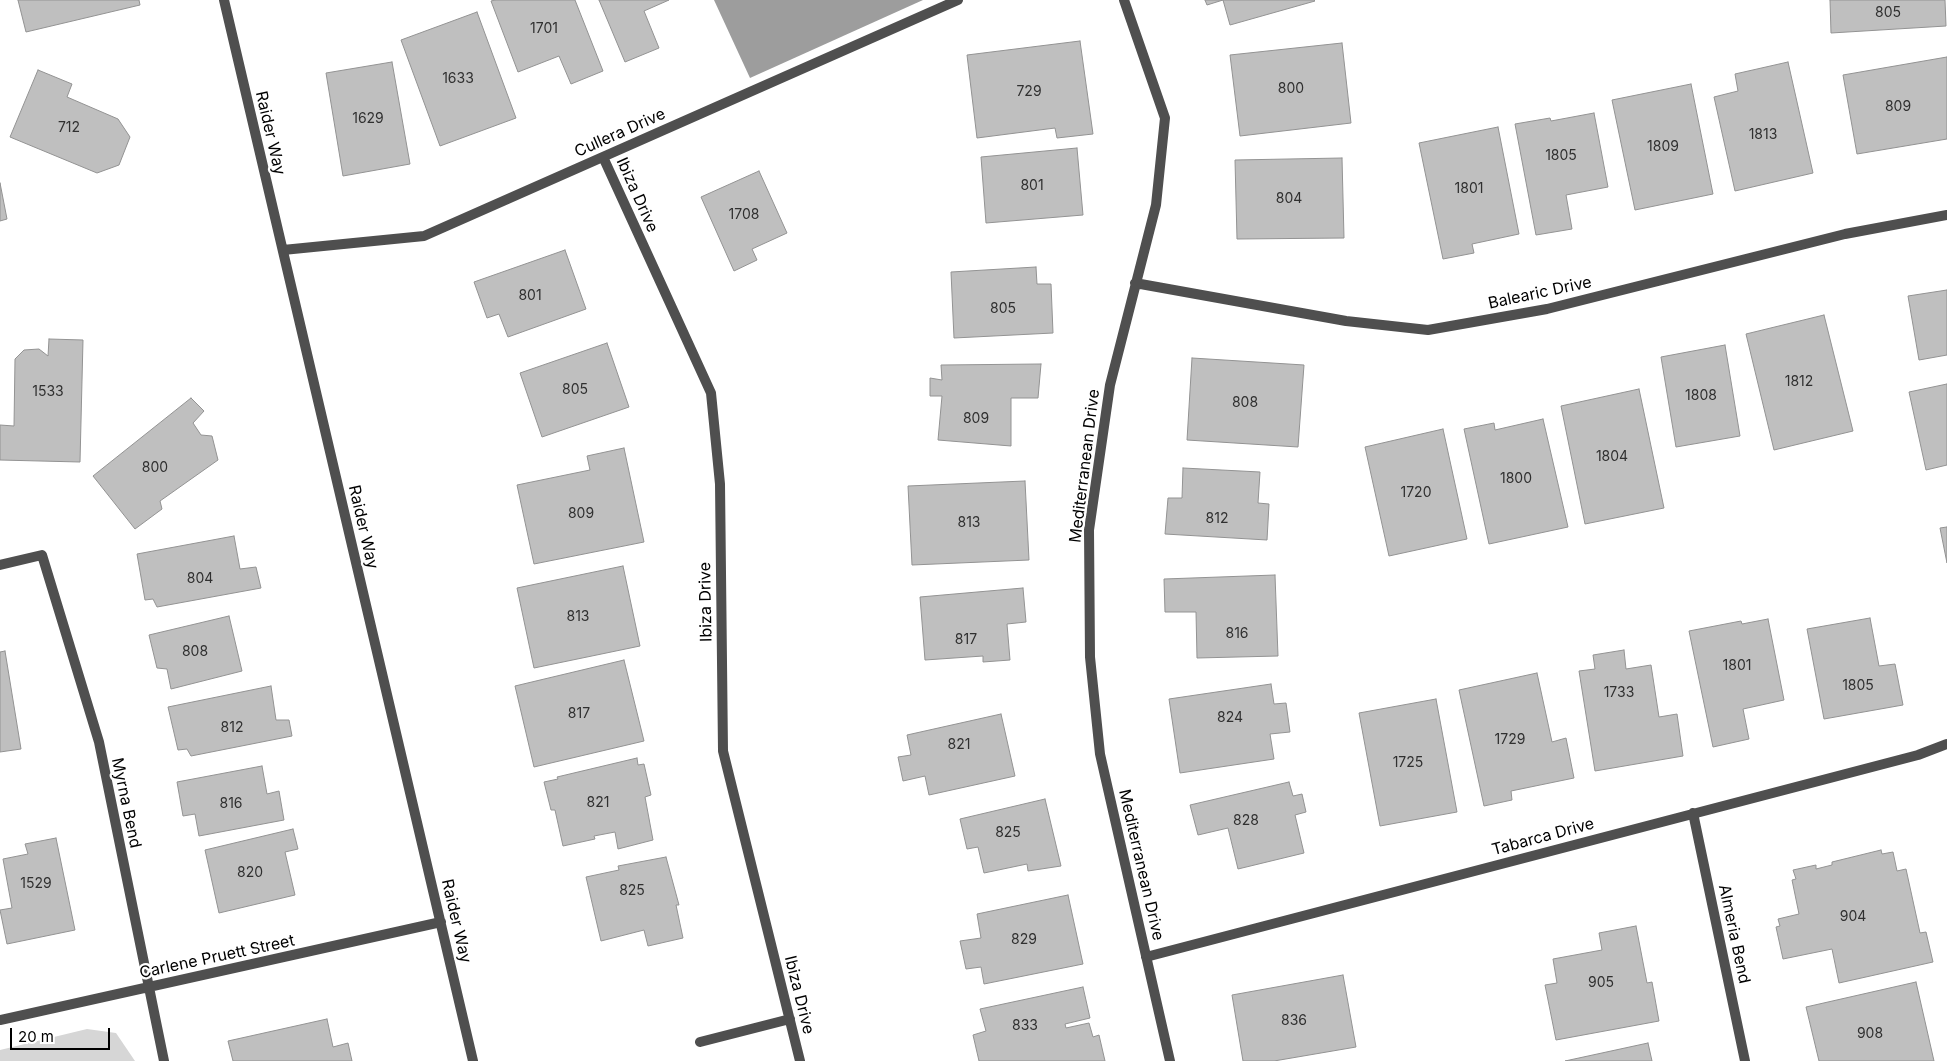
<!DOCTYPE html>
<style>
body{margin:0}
#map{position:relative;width:1947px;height:1061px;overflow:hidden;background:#fff;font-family:Inter,sans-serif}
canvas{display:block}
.scale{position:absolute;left:10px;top:1028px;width:100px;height:22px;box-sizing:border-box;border:2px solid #000;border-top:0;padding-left:6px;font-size:15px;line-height:18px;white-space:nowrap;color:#000;-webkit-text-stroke:4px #fff;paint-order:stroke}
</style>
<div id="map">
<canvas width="1947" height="1061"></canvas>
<div class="scale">20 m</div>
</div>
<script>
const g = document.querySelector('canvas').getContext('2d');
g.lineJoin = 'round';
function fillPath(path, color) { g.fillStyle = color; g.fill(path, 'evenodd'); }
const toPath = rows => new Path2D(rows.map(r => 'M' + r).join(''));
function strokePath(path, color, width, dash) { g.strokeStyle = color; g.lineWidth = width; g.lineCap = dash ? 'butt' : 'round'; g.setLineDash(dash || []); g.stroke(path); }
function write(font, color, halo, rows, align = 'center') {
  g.font = font + ' Inter,sans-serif'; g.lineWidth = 4.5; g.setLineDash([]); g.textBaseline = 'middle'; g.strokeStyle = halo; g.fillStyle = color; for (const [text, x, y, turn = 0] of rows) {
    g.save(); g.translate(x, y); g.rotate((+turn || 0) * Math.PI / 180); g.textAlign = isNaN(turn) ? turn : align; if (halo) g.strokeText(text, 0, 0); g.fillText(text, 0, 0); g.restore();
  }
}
const green = toPath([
 [87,1029,116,1033,135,1061,0,1061,0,1050]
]);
const water = toPath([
 [714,0,923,0,750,78]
]);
const building = toPath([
 [18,0,139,0,140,5,26,32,18,0],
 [495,0,575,0,603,71,571,84,559,56,518,72,491,1,495,0],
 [599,0,669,0,644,11,659,48,625,62,599,0],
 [1205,0,1314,0,1315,1,1230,25,1223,0,1207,5,1205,0],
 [1830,0,1945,0,1946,26,1831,33,1830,0],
 [477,12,516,118,440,146,401,40,477,12],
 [1080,41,1093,134,1057,138,1055,128,977,138,967,55,1080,41],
 [1342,43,1351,123,1240,136,1230,55,1342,43],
 [1947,57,1947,139,1857,154,1843,75,1947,57],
 [392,62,410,164,343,176,326,73,392,62],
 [1788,62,1813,173,1735,191,1714,97,1738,91,1735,74,1788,62],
 [38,70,72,84,67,97,118,119,130,137,119,165,97,173,10,137,38,70],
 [1691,84,1713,194,1635,210,1612,100,1691,84],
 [1594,113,1608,187,1566,195,1572,229,1536,235,1515,124,1550,118,1551,121,1594,113],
 [1498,127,1519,234,1472,244,1474,253,1443,259,1419,143,1498,127],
 [1077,148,1083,215,986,223,981,157,1077,148],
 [1342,158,1344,238,1237,239,1235,160,1342,158],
 [759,171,787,233,752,249,757,260,734,271,701,197,759,171],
 [0,183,7,219,0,221,0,183],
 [565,250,586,309,508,337,499,314,487,318,474,282,565,250],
 [1036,267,1037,284,1051,284,1053,333,954,338,951,272,1036,267],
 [1947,290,1947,355,1919,360,1908,296,1947,290],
 [1824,315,1853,431,1774,450,1746,334,1824,315],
 [49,339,83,340,80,462,0,460,0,425,14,426,15,359,24,350,39,349,48,356,49,339],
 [607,343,629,407,542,437,520,373,607,343],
 [1725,345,1740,436,1676,447,1661,357,1725,345],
 [1192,358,1304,365,1298,447,1187,440,1192,358],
 [1041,364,1038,398,1011,398,1011,446,938,440,942,396,930,396,930,378,942,380,941,365,1041,364],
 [1947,384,1947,465,1926,470,1909,392,1947,384],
 [1639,389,1664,508,1585,524,1561,406,1639,389],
 [191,398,204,411,193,423,201,435,212,436,218,460,160,501,162,509,135,529,93,476,191,398],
 [1543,419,1568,527,1489,544,1464,429,1494,423,1495,430,1543,419],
 [1443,429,1467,539,1389,556,1365,447,1443,429],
 [624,448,644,542,534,564,517,485,590,470,587,456,624,448],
 [1183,468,1260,472,1258,503,1269,504,1267,540,1165,534,1168,498,1182,498,1183,468],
 [1025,481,1029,560,912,565,908,486,1025,481],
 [1947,527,1947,563,1940,528,1947,527],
 [234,536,240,569,256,567,261,588,157,607,153,599,145,600,137,554,234,536],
 [623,566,640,646,534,668,517,588,623,566],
 [1275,575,1278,656,1197,658,1196,612,1165,612,1164,579,1275,575],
 [1023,588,1026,622,1007,624,1010,660,983,662,983,656,925,660,920,597,1023,588],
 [229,616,242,671,171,689,167,669,157,668,149,635,229,616],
 [1870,618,1879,666,1895,664,1903,705,1824,719,1807,629,1870,618],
 [1768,619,1784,700,1743,709,1749,739,1713,747,1689,631,1741,621,1742,624,1768,619],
 [1624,650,1626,669,1651,665,1659,717,1677,714,1683,756,1595,771,1579,671,1595,669,1593,655,1624,650],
 [5,651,21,749,0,752,0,652,5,651],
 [624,660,644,741,534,767,515,686,624,660],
 [1537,673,1552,742,1566,738,1574,778,1511,791,1512,800,1484,806,1459,690,1537,673],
 [1271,684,1274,704,1286,703,1290,732,1270,734,1274,759,1180,773,1169,699,1271,684],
 [271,686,276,720,289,720,292,736,191,756,187,749,178,750,168,707,271,686],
 [1436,699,1457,812,1380,826,1359,713,1436,699],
 [1001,714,1015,776,929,795,925,776,903,781,898,757,911,755,907,735,1001,714],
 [637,758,638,765,644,764,651,795,645,797,653,840,618,849,615,832,594,836,595,839,563,846,555,810,551,810,544,782,558,779,557,777,637,758],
 [262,766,267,794,279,791,284,820,199,836,195,814,183,816,177,782,262,766],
 [1289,782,1293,796,1302,794,1306,812,1295,815,1304,853,1238,869,1228,828,1198,835,1190,805,1289,782],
 [1045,799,1061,866,1028,871,1027,864,984,873,978,847,967,849,960,819,1045,799],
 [293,829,298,849,285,852,295,895,219,913,205,850,293,829],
 [56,838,75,930,7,944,0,910,12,908,3,859,28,854,25,844,56,838],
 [1881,850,1882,854,1893,852,1897,871,1906,869,1920,933,1926,932,1933,962,1839,983,1832,949,1783,959,1776,927,1780,926,1778,919,1799,914,1792,880,1796,879,1793,870,1816,865,1816,869,1832,865,1832,862,1881,850],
 [666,857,679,905,676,905,683,938,648,946,644,930,601,941,586,877,619,870,618,866,666,857],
 [1068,895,1083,964,984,984,981,967,966,969,960,941,981,938,977,914,1068,895],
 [1636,926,1647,983,1652,982,1659,1021,1556,1040,1545,985,1557,983,1553,959,1602,950,1599,933,1636,926],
 [1343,975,1356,1047,1274,1061,1243,1061,1232,995,1343,975],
 [1916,982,1934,1061,1819,1061,1806,1007,1916,982],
 [1083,987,1090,1018,1065,1024,1066,1028,1089,1023,1093,1037,1099,1035,1105,1061,979,1061,973,1035,986,1031,980,1009,1083,987],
 [327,1019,333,1047,348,1043,352,1061,233,1061,228,1041,327,1019],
 [1648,1043,1652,1061,1565,1061,1648,1043]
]);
const minor = toPath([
 [224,0,473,1061],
 [1124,0,1165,118,1156,205,1110,385,1089,530,1090,657,1100,754,1170,1061],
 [603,157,711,393,720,484,723,751,800,1061],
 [283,250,424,236,958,0],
 [1135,283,1346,321,1428,330,1547,309,1845,234,1947,215],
 [0,565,42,555,99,742,164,1061],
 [1693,813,1745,1061],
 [1146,957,1918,755,1947,744],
 [0,1020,441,922],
 [700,1042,790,1019]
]);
const numberNames = [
 ["805",1888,13],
 ["1701",544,29],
 ["1633",458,79],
 ["800",1291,89],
 ["729",1029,92],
 ["809",1898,107],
 ["1629",368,119],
 ["712",69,128],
 ["1813",1763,135],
 ["1809",1663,147],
 ["1805",1561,156],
 ["801",1032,186],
 ["1801",1469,189],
 ["804",1289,199],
 ["1708",744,215],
 ["801",530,296],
 ["805",1003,309],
 ["1812",1799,382],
 ["805",575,390],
 ["1533",48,392],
 ["1808",1701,396],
 ["808",1245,403],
 ["809",976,419],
 ["1804",1612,457],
 ["800",155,468],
 ["1800",1516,479],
 ["1720",1416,493],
 ["809",581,514],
 ["812",1217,519],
 ["813",969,523],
 ["804",200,579],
 ["813",578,617],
 ["816",1237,634],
 ["817",966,640],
 ["808",195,652],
 ["1801",1737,666],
 ["1805",1858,686],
 ["1733",1619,693],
 ["817",579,714],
 ["824",1230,718],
 ["812",232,728],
 ["1729",1510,740],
 ["821",959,745],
 ["1725",1408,763],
 ["821",598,803],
 ["816",231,804],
 ["828",1246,821],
 ["825",1008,833],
 ["820",250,873],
 ["1529",36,884],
 ["825",632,891],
 ["904",1853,917],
 ["829",1024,940],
 ["905",1601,983],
 ["836",1294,1021],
 ["833",1025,1026],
 ["908",1870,1034]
];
const streetNames = [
 ["Raider Way",270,133,77],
 ["Cullera Drive",620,133,-24],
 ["Ibiza Drive",637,195,66],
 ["Balearic Drive",1540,293,-12],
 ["Mediterranean Drive",1085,466,-83],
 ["Raider Way",363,527,77],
 ["Ibiza Drive",706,602,-91],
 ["Myrna Bend",126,803,78],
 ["Tabarca Drive",1543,837,-15],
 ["Mediterranean Drive",1141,865,77],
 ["Raider Way",456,921,77],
 ["Almeria Bend",1734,934,78],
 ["Carlene Pruett Street",217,957,-12],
 ["Ibiza Drive",799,995,76]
];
fillPath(green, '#d6d6d6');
fillPath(water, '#9d9d9d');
fillPath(building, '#bfbfbf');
strokePath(building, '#939393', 1);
strokePath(minor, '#4f4f4f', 10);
write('14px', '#303030', null, numberNames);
write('16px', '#000', '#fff', streetNames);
</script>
